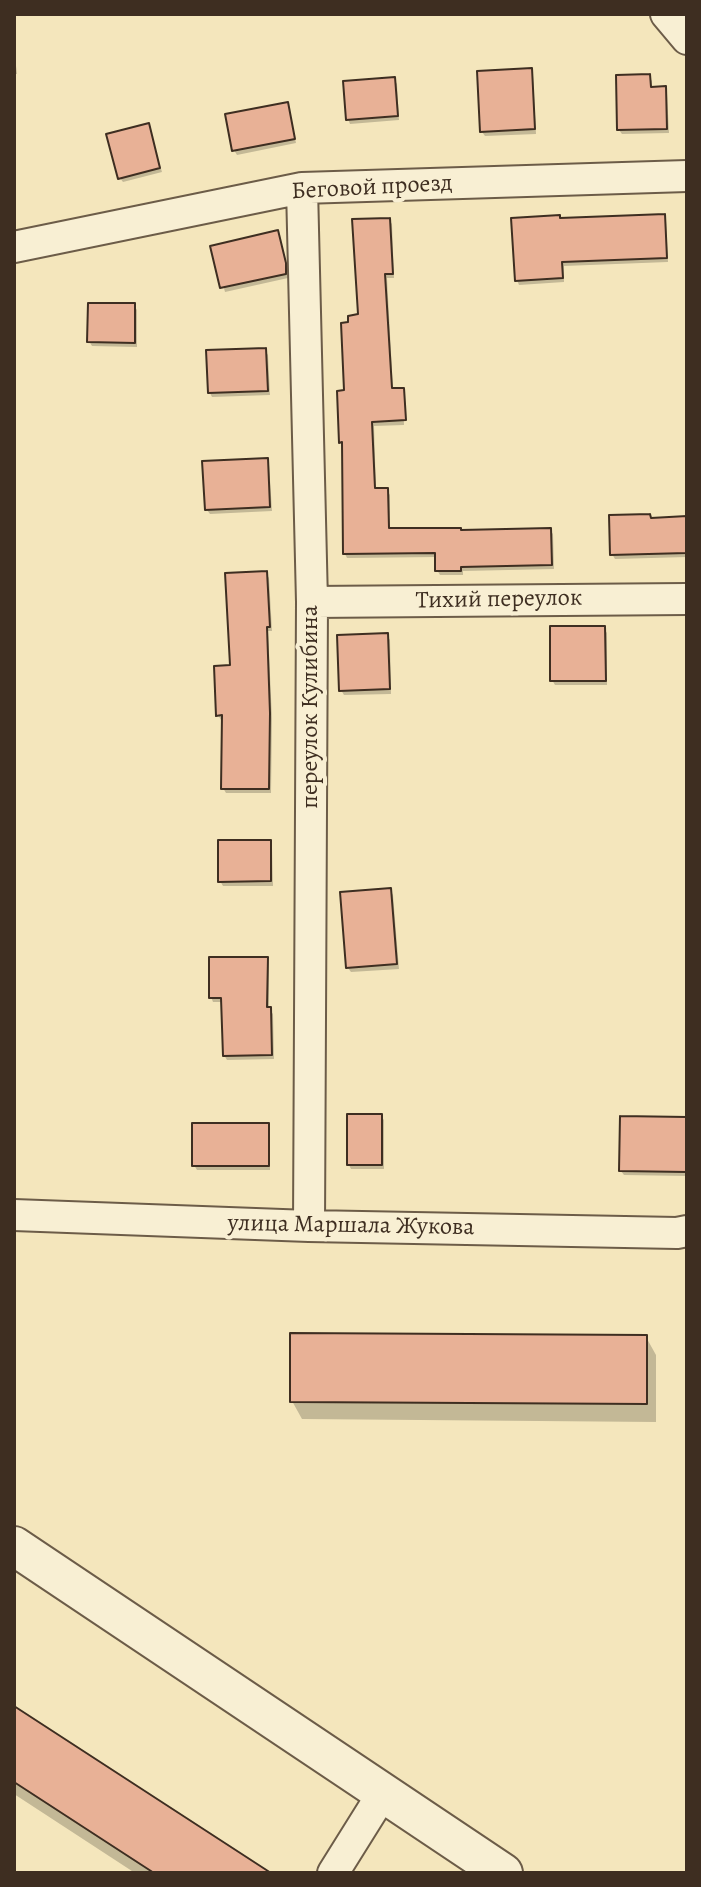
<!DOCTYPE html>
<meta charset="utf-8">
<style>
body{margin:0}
#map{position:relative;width:701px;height:1887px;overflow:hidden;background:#f4e6bc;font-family:Alegreya,serif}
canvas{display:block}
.frame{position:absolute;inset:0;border:16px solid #3e2e21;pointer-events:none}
</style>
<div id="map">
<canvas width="701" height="1887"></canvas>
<div class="frame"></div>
</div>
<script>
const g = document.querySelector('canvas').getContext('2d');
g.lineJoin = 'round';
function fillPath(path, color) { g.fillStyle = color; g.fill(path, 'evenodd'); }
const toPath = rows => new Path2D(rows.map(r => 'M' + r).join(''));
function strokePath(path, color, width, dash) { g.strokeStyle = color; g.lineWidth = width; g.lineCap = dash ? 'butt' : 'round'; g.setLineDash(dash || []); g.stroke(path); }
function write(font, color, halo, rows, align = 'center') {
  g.font = font + ' Alegreya,serif'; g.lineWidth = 8; g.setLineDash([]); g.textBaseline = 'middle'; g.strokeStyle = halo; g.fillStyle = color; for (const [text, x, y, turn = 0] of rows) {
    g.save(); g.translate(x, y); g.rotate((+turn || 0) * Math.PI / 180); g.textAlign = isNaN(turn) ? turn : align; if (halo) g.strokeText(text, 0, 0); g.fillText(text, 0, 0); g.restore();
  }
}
const shadow = toPath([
 [14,50,17,74,14,74],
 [530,70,533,75,536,134,485,136,482,132],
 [649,76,652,81,652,89,665,89,667,93,669,133,622,134,619,130],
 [394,79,397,84,399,120,350,124,348,119],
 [287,104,289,109,296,143,237,155,234,150],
 [148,125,162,172,123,182,120,178],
 [664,216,666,220,668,262,564,266,564,282,519,285,517,280,560,220],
 [389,220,392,224,394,278,387,278,393,390,403,390,405,392,403,392,404,425,374,426,376,490,387,490,390,495,390,530,550,530,553,534,554,569,463,571,463,575,440,575,437,570,437,557,347,558,345,554,344,446,341,442,347,392,360,316],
 [277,232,287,269,288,278,225,292,213,247],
 [134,305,137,310,137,347,92,346,89,341],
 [265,350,268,355,270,395,212,397,210,393],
 [267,460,269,464,272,511,210,514,207,510],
 [687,518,687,557,615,559,612,554,652,520],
 [266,573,269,578,272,631,268,631,272,719,271,793,226,793,223,788,224,720,221,720,218,715,232,667],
 [604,628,607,633,607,685,555,685,552,680],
 [387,635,390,640,391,694,344,695,341,690],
 [269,842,272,847,273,886,223,886,220,881],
 [390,890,393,895,399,969,351,972,348,968],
 [267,959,269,963,269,1009,273,1014,274,1059,227,1060,224,1055,223,1002,213,1002,211,997],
 [381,1116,384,1120,384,1169,351,1169,349,1165],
 [687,1119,687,1176,624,1175,621,1171],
 [267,1125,270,1129,270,1170,197,1170,194,1165],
 [646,1337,656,1355,656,1422,302,1419,292,1401],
 [14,1708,262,1873,135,1873,14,1794]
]);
const building = toPath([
 [532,68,535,129,480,132,477,71,532,68],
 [650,74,651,87,666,86,667,129,617,130,616,75,650,74],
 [395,77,398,116,346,120,343,81,395,77],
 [288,102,295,139,232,151,225,114,288,102],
 [149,123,160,168,118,179,106,134,149,123],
 [665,214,667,258,562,262,563,278,515,281,511,218,560,215,560,218,665,214],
 [390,218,393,274,385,274,392,388,404,388,406,420,372,422,375,488,388,488,389,528,461,528,461,530,551,528,552,565,461,567,461,571,435,571,435,553,343,554,342,442,339,443,337,391,344,390,341,323,348,322,348,316,358,314,352,219,390,218],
 [278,230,286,263,286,274,220,288,210,246,278,230],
 [88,303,135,303,135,343,87,342,88,303],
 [266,348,268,391,208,393,206,350,266,348],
 [268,458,270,507,205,510,202,461,268,458],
 [650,514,651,518,687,516,687,553,610,555,609,515,650,514],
 [267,571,270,627,267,627,270,713,269,789,221,789,222,715,216,716,214,666,230,665,225,573,267,571],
 [550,626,605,626,606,681,550,681,550,626],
 [388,633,390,689,339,691,337,635,388,633],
 [218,840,271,840,271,881,218,882,218,840],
 [391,888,397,964,346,968,340,892,391,888],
 [209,957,268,957,267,1007,271,1007,272,1055,223,1056,221,998,209,998,209,957],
 [347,1114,382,1114,382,1165,347,1165,347,1114],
 [620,1116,687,1117,687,1172,619,1171,620,1116],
 [192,1123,269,1123,269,1166,192,1166,192,1123],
 [290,1333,647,1335,647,1404,290,1402,290,1333],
 [14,1706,271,1873,154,1873,14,1782,14,1706]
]);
const minor = toPath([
 [666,14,687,39],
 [302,188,312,602,309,1226],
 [14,247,302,188,687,176],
 [312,602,687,599],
 [14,1215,309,1226,677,1233,687,1231],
 [333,1873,383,1793]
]);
const tertiary = toPath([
 [14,1546,503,1873]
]);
const streetNames = [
 ["Беговой проезд",372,188,-3],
 ["Тихий переулок",499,600,-1],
 ["переулок Кулибина",311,707,-90],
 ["улица Маршала Жукова",351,1226,1]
];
fillPath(shadow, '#0003');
fillPath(building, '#e8b196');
strokePath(building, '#3e2e21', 2);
strokePath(minor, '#6c5c48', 34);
strokePath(tertiary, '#6c5c48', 42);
strokePath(minor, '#f8efd3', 30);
strokePath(tertiary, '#f8efd3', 38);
write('24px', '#3e2e21', '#f8efd3', streetNames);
</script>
